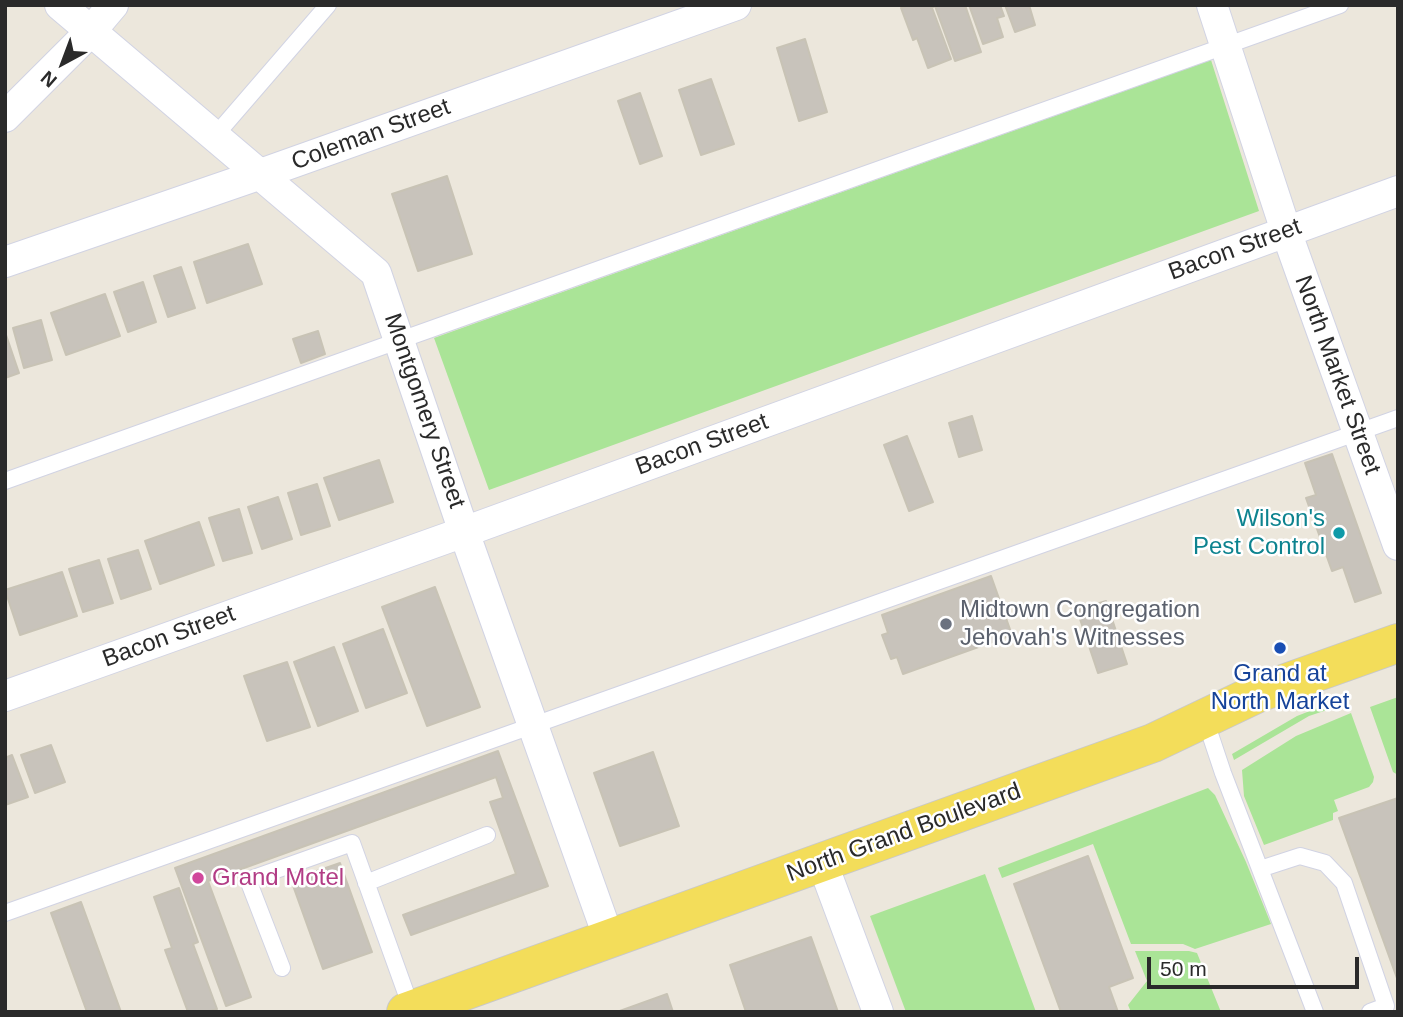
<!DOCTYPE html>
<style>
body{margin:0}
#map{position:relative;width:1403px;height:1017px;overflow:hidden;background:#ece7dc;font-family:Helvetica,sans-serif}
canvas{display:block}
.frame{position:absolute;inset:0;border:7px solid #2a2a2a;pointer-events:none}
.north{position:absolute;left:28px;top:28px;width:70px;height:70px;-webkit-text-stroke:5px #fff;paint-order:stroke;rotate:221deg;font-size:19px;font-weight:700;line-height:28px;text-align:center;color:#2a2a2a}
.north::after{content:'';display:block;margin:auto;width:24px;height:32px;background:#2a2a2a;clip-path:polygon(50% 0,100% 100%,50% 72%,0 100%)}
.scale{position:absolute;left:1147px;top:957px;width:212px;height:32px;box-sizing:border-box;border:4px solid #2a2a2a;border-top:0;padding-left:9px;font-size:21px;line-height:24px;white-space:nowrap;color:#2a2a2a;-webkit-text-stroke:5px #fff;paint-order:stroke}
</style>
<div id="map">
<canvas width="1403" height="1017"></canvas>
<div class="frame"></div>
<div class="north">N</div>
<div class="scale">50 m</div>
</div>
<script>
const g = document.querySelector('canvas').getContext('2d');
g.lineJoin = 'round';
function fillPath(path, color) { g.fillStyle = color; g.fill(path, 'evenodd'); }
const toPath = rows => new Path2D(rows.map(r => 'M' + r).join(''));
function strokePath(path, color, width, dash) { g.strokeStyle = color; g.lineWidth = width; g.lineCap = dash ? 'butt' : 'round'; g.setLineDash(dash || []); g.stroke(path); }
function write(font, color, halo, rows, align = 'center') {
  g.font = font + ' Helvetica,sans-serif'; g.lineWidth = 5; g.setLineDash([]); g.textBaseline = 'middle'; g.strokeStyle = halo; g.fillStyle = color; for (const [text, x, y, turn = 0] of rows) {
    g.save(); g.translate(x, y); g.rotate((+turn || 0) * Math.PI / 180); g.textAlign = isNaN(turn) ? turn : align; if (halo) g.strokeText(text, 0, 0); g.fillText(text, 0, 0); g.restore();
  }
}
const green = toPath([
 [1211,60,1259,211,489,490,434,338],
 [1346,697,1348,703,1309,716,1234,760,1232,754,1297,716],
 [1398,697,1398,775,1393,772,1370,707],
 [1351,713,1374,777,1373,782,1369,787,1334,800,1338,811,1333,813,1333,820,1264,845,1244,796,1242,770,1296,736],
 [1208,788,1215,795,1246,862,1271,924,1195,949,1183,944,1131,944,1093,844,1002,878,998,868],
 [985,874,1036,1012,906,1012,870,916],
 [1135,951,1189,951,1197,953,1221,1012,1131,1012,1128,1005,1147,981]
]);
const building = toPath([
 [908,5,931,5,951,59,928,68,917,38,913,40,901,8,908,5],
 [931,5,965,5,981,52,955,61,935,6,931,8,931,5],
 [969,5,1000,5,1004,16,997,18,1003,37,983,44,969,5],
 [1005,5,1029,5,1035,25,1015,32,1005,5],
 [805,39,827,112,799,121,777,48,805,39],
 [711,79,734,144,701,155,679,90,711,79],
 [640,93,662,156,640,164,618,101,640,93],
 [447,176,472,254,418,271,392,194,447,176],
 [248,244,262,284,207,303,194,262,248,244],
 [181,267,195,308,168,317,154,276,181,267],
 [143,282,156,322,128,332,114,292,143,282],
 [105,294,120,336,66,355,51,313,105,294],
 [41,320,52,360,24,368,13,328,41,320],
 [318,331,325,354,301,363,293,339,318,331],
 [5,332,19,373,5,378,5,332],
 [972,416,982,450,959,457,949,423,972,416],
 [907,436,933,502,909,511,884,445,907,436],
 [1332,454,1381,593,1355,602,1343,567,1332,571,1306,498,1316,495,1305,463,1332,454],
 [379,460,393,502,339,520,324,478,379,460],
 [317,484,330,526,301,535,288,493,317,484],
 [278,497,292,539,262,549,248,507,278,497],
 [239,509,252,553,223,561,209,518,239,509],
 [199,522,214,565,160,584,145,541,199,522],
 [138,550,151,589,121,599,108,559,138,550],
 [99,560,113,603,83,612,69,569,99,560],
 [62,572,77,616,20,635,5,590,62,572],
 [991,576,1012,635,903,674,897,657,891,659,882,635,888,633,882,615,991,576],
 [435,587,480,707,427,726,382,607,435,587],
 [1106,601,1127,664,1098,673,1077,610,1106,601],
 [383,629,407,693,366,708,343,644,383,629],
 [334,647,358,711,318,726,294,662,334,647],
 [287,662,310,727,267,741,244,676,287,662],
 [51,745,65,782,35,793,21,755,51,745],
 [498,751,548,886,411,935,403,915,516,874,490,802,503,798,496,777,208,881,251,997,226,1006,175,868,498,751],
 [653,752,679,826,620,846,594,773,653,752],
 [12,755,28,797,5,805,5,758,12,755],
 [1398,798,1398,981,1339,818,1398,798],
 [1088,856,1133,978,1109,987,1118,1012,1061,1012,1014,884,1088,856],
 [340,863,372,952,323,969,291,880,340,863],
 [179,888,198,942,193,944,217,1009,208,1012,188,1012,165,950,172,948,154,897,179,888],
 [81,902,121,1012,87,1012,51,913,81,902],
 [811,937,838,1012,746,1012,730,965,811,937],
 [667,994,673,1012,617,1012,667,994]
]);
const service = toPath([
 [214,137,328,5],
 [5,481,1340,5],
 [1205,719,1223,773,1315,1012],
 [1260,869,1300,856,1325,863,1344,883,1386,1006,1370,1012],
 [366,883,487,835],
 [5,913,1398,418],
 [282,968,248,880,352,843,412,1010]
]);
const minor = toPath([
 [60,5,376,273,464,532,609,939],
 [1212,5,1286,231,1398,545],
 [5,117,91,31,113,5],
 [5,262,258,175,736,5],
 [5,696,464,532,1398,191],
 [822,862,878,1012]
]);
const primary = toPath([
 [406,1012,1153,743,1258,693,1398,643]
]);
const markers = [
 [1339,533,7,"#0f9aa8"],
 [946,624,7,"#6b7280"],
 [1280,648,7,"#1a4fb4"],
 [198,878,7,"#d1479c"]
];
const streetNames = [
 ["Coleman Street",371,135,-20],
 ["Bacon Street",1235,250,-20],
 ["North Market Street",1337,375,70],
 ["Montgomery Street",424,411,71],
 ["Bacon Street",702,445,-20],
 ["Bacon Street",169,637,-20],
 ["North Grand Boulevard",904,833,-20]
];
const cultureNames = [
 ["Wilson's",1325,519],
 ["Pest Control",1325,547]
];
const worshipNames = [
 ["Midtown Congregation",960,610],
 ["Jehovah's Witnesses",960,638]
];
const transitNames = [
 ["Grand at",1280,674],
 ["North Market",1280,702]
];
const hotelNames = [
 ["Grand Motel",212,878]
];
fillPath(green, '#aae497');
fillPath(building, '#c8c3bb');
strokePath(building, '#c8c3b5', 2);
strokePath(service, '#d1d3e3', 18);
strokePath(minor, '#d1d3e3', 32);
strokePath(primary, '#c8c8c8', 40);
strokePath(service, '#fff', 16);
strokePath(minor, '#fff', 30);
strokePath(primary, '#f3dd5a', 38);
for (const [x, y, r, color] of markers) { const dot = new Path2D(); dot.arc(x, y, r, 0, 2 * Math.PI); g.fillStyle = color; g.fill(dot); strokePath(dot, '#fff', 2.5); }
write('24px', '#2a2a2a', '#fff', streetNames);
write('24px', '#0d838f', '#fff', cultureNames, 'right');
write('24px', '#5b616d', '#fff', worshipNames, 'left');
write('24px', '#164399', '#fff', transitNames);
write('24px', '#b23c85', '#fff', hotelNames, 'left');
</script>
